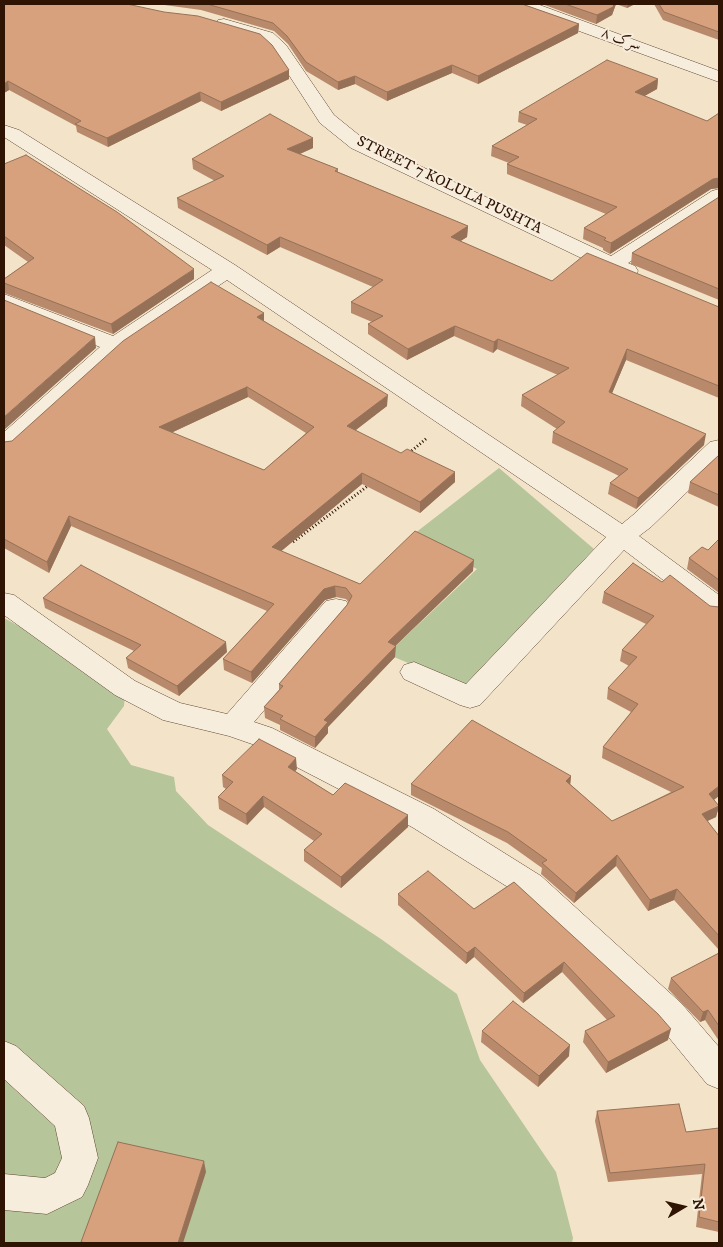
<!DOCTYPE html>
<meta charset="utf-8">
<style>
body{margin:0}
#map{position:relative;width:723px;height:1247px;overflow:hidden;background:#f3e4c9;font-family:"IM FELL DW Pica",serif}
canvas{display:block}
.frame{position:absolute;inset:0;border:5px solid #2f1303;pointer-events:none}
.north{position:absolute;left:658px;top:1182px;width:50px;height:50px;-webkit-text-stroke:4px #f7eddc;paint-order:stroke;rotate:81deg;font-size:14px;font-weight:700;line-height:20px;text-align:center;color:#2f1303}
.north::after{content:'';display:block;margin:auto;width:18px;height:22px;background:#2f1303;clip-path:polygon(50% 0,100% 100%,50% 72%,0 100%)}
</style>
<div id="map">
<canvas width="723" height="1247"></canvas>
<div class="frame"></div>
<div class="north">N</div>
</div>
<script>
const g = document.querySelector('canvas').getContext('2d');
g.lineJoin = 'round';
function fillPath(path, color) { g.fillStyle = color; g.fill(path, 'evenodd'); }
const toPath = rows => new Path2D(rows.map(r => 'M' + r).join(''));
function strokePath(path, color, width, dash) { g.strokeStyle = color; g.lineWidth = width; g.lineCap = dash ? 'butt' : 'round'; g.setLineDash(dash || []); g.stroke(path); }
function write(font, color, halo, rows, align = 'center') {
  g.font = font + ' "IM FELL DW Pica",Amiri,serif'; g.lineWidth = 4; g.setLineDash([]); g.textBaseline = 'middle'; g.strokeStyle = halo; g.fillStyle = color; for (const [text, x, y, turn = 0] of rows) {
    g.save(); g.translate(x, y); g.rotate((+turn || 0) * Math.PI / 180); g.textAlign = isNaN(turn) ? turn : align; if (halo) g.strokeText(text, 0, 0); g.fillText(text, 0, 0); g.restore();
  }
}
const green = toPath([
 [499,468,594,549,465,687,387,654,477,569,410,537],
 [4,618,126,684,124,706,107,729,131,765,174,777,176,791,208,825,381,939,457,994,480,1060,556,1172,573,1238,572,1243,4,1243]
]);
const path = toPath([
 [409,453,427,438],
 [293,542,369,485]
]);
const minor = toPath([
 [514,4,537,4,719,71,719,82,516,8,514,4],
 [224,19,273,33,286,45,334,115,365,140,611,256,712,191,719,189,719,204,628,263,635,266,638,271,635,276,627,277,619,276,351,148,320,123,274,52,261,41,218,28,215,24,218,20,224,19],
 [4,125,19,130,235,265,622,524,633,515,710,442,719,440,719,461,651,527,639,536,719,595,719,617,709,615,624,550,480,705,470,708,460,705,404,679,400,672,404,665,414,662,466,684,606,537,227,280,123,350,13,450,4,452,4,432,100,347,4,308,4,294,113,336,212,270,4,137,4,125],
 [4,593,14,595,135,681,180,703,227,714,326,601,336,599,346,601,350,608,346,615,254,722,272,728,434,809,541,876,681,1003,719,1047,719,1089,707,1084,657,1023,519,894,412,827,252,744,229,736,163,720,115,695,4,615,4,593],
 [4,1041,16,1046,84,1106,89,1118,98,1158,88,1185,82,1197,47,1214,4,1210,4,1174,45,1178,55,1173,62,1158,55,1126,4,1079,4,1041]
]);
const wall = toPath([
 [4,4,289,70,289,79,221,111,201,101,108,147,77,132,76,126,9,90,4,93],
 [157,4,522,4,579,24,578,33,478,84,452,73,387,101,355,84,338,90,306,71,288,44,274,31,201,10],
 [542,4,635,4,627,8,616,4,612,15,596,24],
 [654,4,719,4,719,40,663,20],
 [658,79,657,89,644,96,707,121,719,113,719,188,711,189,610,254,603,250,603,248,583,239,584,228,606,214,507,174,507,164,509,163,491,156,492,146,527,125,518,122,519,112],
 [313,148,300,154,338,169,338,172,468,226,467,237,460,241,552,281,719,307,719,398,626,360,612,393,704,445,636,509,608,494,610,483,619,476,552,443,553,432,557,429,521,406,522,395,558,375,497,349,493,353,454,336,407,360,368,334,368,324,372,322,351,313,351,302,373,287,280,247,267,255,178,208,177,198,215,181,193,169,192,159],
 [4,164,194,279,113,334,4,293,4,279,28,262,4,245],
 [719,197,719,300,631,264,632,253],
 [264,313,264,321,387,406,355,430,455,482,420,513,362,484,281,551,360,584,473,571,395,646,395,657,328,727,328,733,315,748,280,730,280,725,265,718,264,707,279,690,279,684,347,605,349,603,346,599,336,597,325,600,252,683,224,670,223,659,267,611,71,526,49,573,4,548,4,442,12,441],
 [248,397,306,433,264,470,171,433],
 [719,455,719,507,688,493,690,482],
 [719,539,719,593,687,569,689,558,708,550],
 [662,582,719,796,714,800,719,806,716,817,707,821,719,836,719,950,674,900,648,911,616,866,574,903,541,874,542,868,507,843,411,795,411,784,571,776,570,784,612,821,671,792,602,758,603,747,631,712,607,699,608,688,629,666,620,661,622,650,646,624,602,603,604,592],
 [43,598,227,652,179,696,128,668,126,658,134,651,45,608],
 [297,769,295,771,333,795,408,827,341,888,304,861,304,850,314,841,264,807,247,825,219,809,218,797,226,789,223,787,222,775],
 [514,882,668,1040,606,1073,583,1042,585,1031,607,1020,562,972,523,1003,474,957,466,964,398,905,398,894,474,909],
 [719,953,719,1041,705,1020,700,1022,668,989,671,978],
 [482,1031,569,1056,538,1087,481,1042],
 [597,1111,686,1132,719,1128,719,1232,696,1227,702,1174,608,1182,595,1121]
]);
const shadedWall = toPath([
 [614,4,616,4,612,15,596,24,597,15],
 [628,4,635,4,627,8],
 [579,24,578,33,478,84,478,76],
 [452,65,452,73,387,101,387,92],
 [289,70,289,79,221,111,221,102],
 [355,76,355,84,338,90,338,82],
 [658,79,657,89,634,102,635,92],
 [8,81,9,90,4,93,4,84],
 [200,92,201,101,108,147,107,138],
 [313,138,313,148,288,159,287,149],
 [719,178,719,188,711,189,610,254,611,243,713,179],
 [468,226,467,237,450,248,451,237],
 [280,237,280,247,267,255,267,245],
 [194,269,194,279,113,334,111,324],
 [264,313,264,323,257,317],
 [455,326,454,336,407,360,408,349],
 [95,337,96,348,4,430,4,417],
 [498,339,497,349,493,353,494,342],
 [627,349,626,360,608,403,609,392],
 [247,387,248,397,160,438,159,427],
 [388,395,387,406,347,437,347,426],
 [706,434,704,445,636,509,638,498],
 [455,472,455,482,420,513,420,502],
 [362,473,362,484,273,558,272,547],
 [69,516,71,526,49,573,47,562],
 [474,560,473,571,388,653,388,642],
 [335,586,336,597,325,600,252,683,251,672,324,589],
 [226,642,227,652,179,696,177,686],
 [396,646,395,657,328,727,328,733,315,748,315,737,324,720],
 [296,758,297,769,289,778,288,767],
 [571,776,570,787,566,781],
 [719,786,719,796,706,805,709,794],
 [263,796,264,807,247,825,246,814],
 [719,806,716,817,699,825,702,814],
 [408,815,408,827,341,888,341,877],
 [617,855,616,866,574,903,576,893],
 [677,889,674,900,648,911,650,900],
 [475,947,474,957,466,964,467,953],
 [564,962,562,972,523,1003,524,993],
 [708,1010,705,1020,700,1022,703,1012],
 [671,1029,668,1040,606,1073,608,1062],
 [570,1045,569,1056,538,1087,539,1076],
 [204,1161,206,1172,183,1243,178,1243]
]);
const building = toPath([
 [4,4,127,4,164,12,198,16,260,34,272,45,289,70,221,102,200,92,107,138,75,124,81,121,8,81,4,84,4,4],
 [207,4,522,4,579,24,478,76,452,65,387,92,355,76,338,82,306,62,287,36,273,23,207,4],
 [565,4,614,4,613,7,597,15,565,4],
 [659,4,719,4,719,32,664,12,659,4],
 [607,60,658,79,635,92,707,121,719,113,719,178,713,179,611,243,604,240,606,238,584,228,617,207,507,164,519,157,492,146,537,119,519,112,607,60],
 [270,114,313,138,287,149,338,169,335,171,468,226,451,237,552,281,587,253,719,307,719,386,627,349,609,392,706,434,638,498,610,483,628,469,553,432,565,422,522,395,569,368,498,339,494,342,455,326,408,349,368,324,383,316,351,302,383,280,280,237,267,245,177,198,224,176,192,159,270,114],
 [26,155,117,212,194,269,111,324,4,283,4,279,34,258,4,236,4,164,26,155],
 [719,197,719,289,632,253,719,197],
 [211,282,264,313,257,317,388,395,347,426,401,453,407,449,455,472,420,502,362,473,272,547,360,584,415,531,474,560,388,642,396,646,324,720,328,722,315,737,280,719,283,716,264,707,283,686,279,684,347,605,352,596,346,588,335,586,324,589,251,672,223,659,274,604,69,516,47,562,4,539,4,442,12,441,123,341,211,282],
 [247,387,314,427,264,470,159,427,247,387],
 [4,300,95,337,4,417,4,300],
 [719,455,719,495,690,482,719,455],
 [719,539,719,580,689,558,702,547,708,550,719,539],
 [633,563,662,582,670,575,710,606,719,607,719,786,709,794,719,806,702,814,719,836,719,936,677,889,650,900,617,855,576,893,542,863,547,860,508,832,411,784,472,720,571,776,566,781,612,821,684,787,603,747,638,704,608,688,637,657,622,650,654,616,604,592,633,563],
 [81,565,226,642,177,686,126,658,141,645,43,598,81,565],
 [259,739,296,758,288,767,333,795,345,783,408,815,341,877,304,850,322,834,263,796,246,814,218,797,233,782,222,775,259,739],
 [428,871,474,909,514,882,658,1014,671,1029,608,1062,585,1031,615,1016,564,962,524,993,475,947,467,953,398,894,428,871],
 [719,953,719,1026,708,1010,703,1012,671,978,719,953],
 [513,1001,570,1045,539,1076,482,1031,513,1001],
 [679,1104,686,1132,719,1128,719,1222,699,1217,705,1164,610,1173,597,1111,679,1104],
 [118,1142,204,1161,178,1243,87,1243,81,1242,118,1142]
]);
const farStreetnames = [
 ["سرک ۸",621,40,20],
 ["STREET 7 KOLULA PUSHTA",449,186,26]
];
fillPath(green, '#b6c59a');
strokePath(minor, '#604734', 1);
strokePath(path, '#2f1303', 3, [1, 2.5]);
fillPath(minor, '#f7eddc');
fillPath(wall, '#b88a6b');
fillPath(shadedWall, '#967157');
fillPath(building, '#d6a17c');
strokePath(building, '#967157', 1);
write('15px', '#2f1303', '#f7eddc', farStreetnames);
</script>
